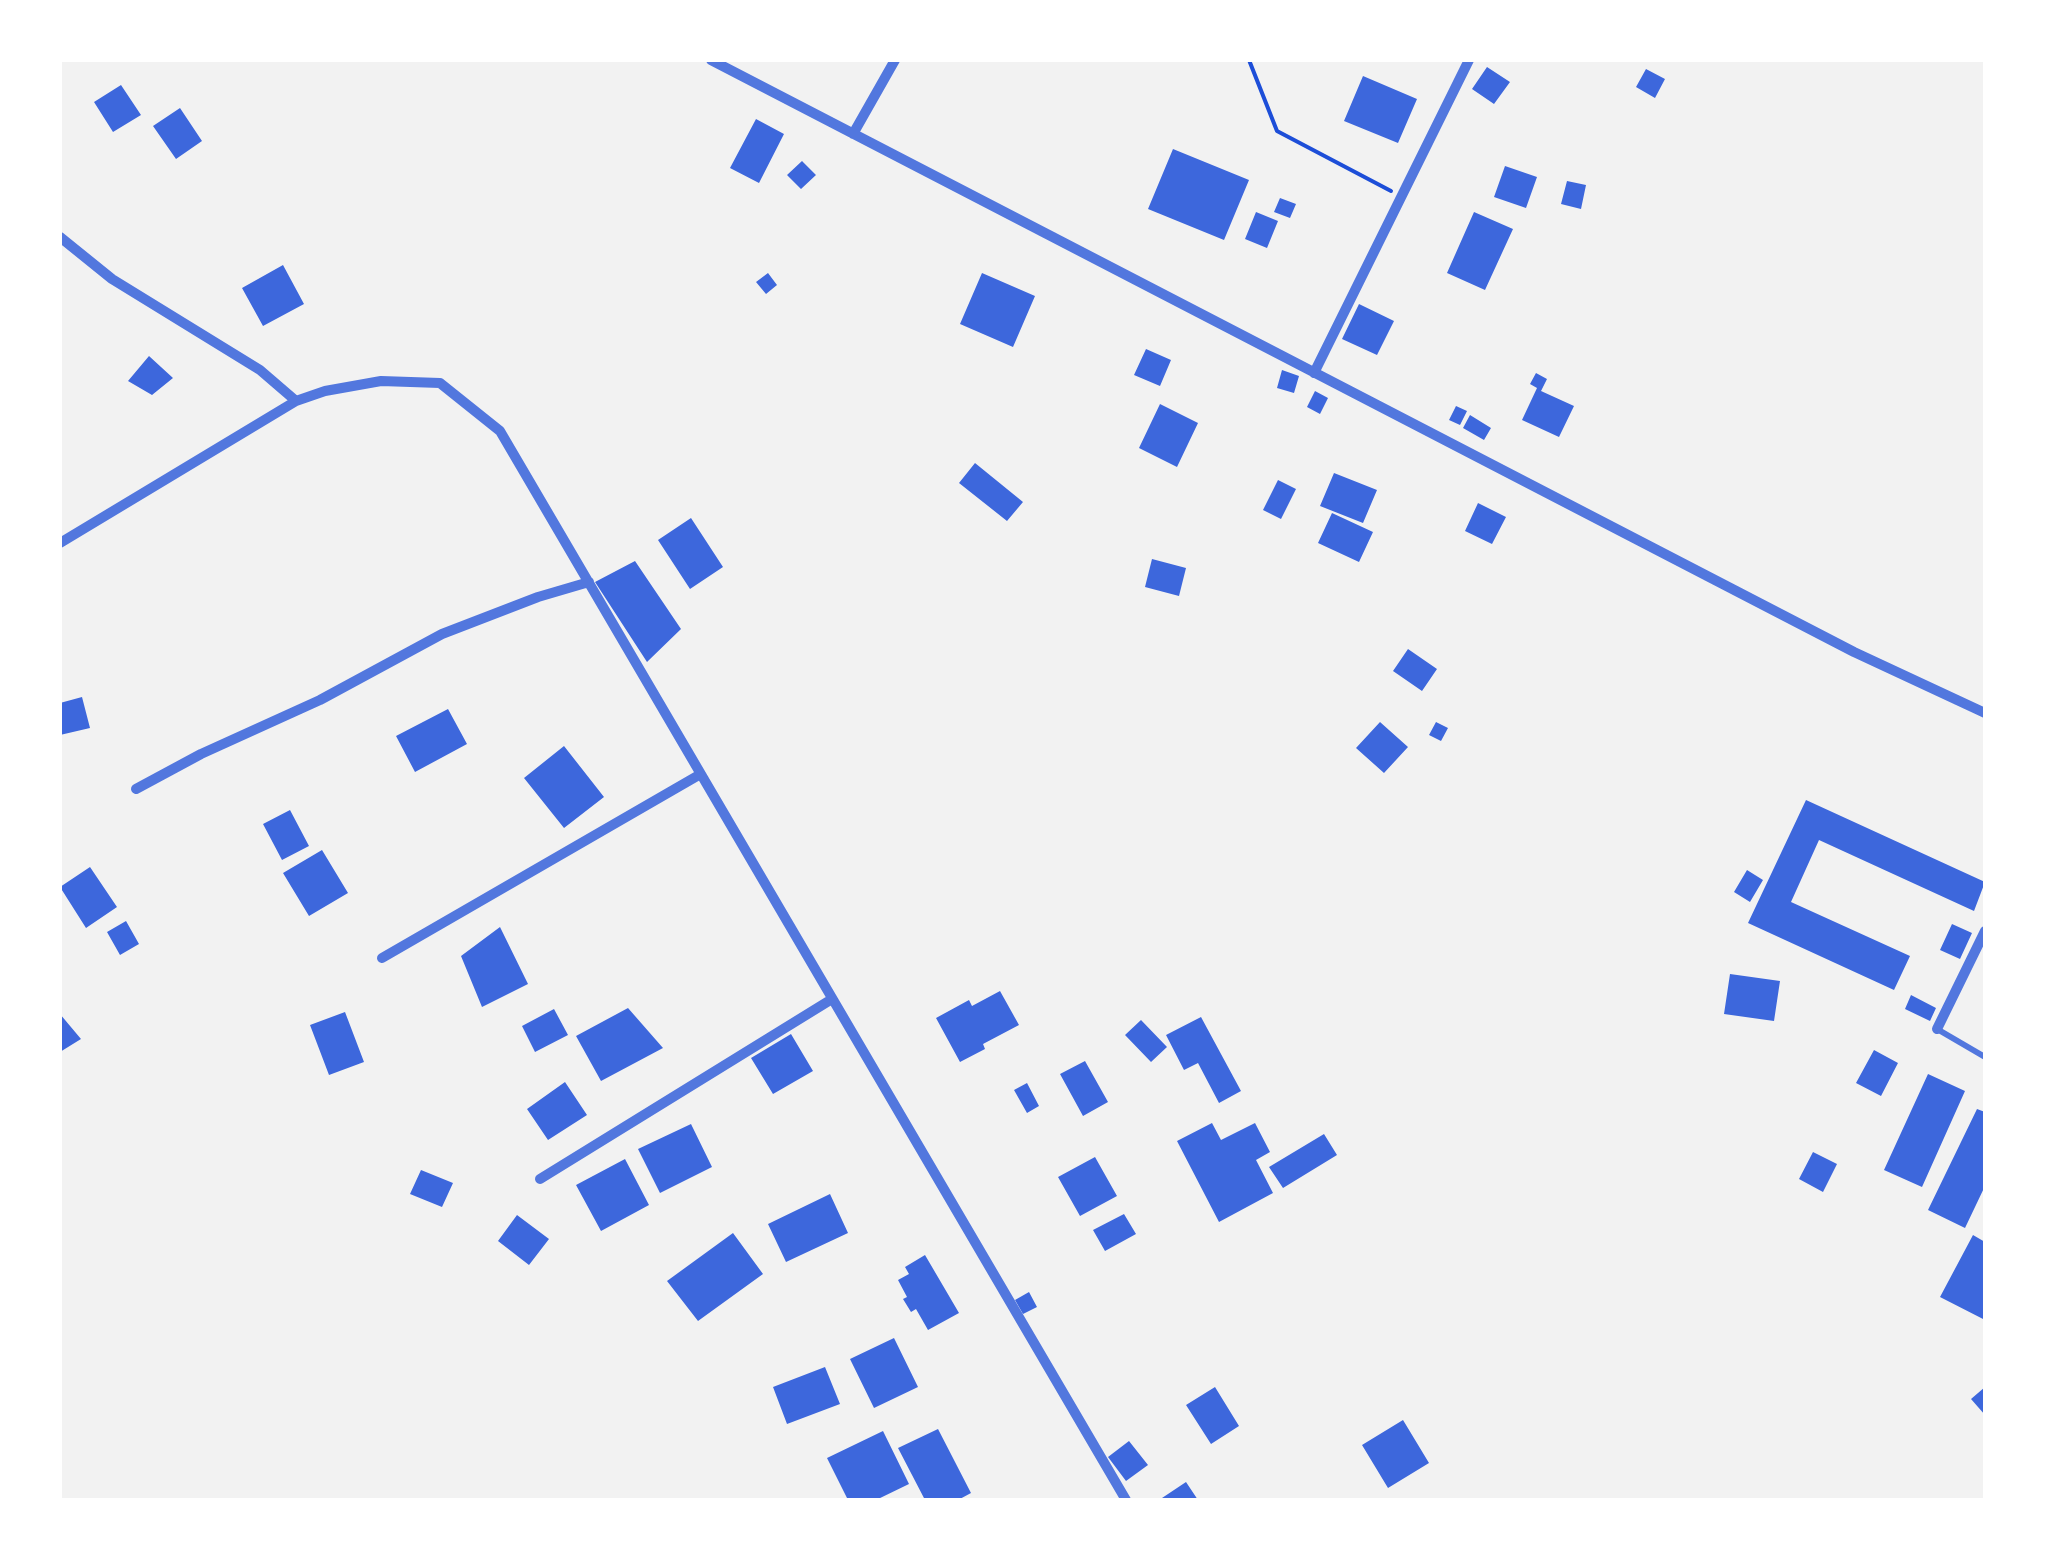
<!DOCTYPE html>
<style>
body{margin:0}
#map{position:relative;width:2045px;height:1560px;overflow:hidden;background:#f2f2f2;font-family:"Golos Text",sans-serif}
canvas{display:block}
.frame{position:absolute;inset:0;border:62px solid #fff;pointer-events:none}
</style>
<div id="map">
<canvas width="2045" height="1560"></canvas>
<div class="frame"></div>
</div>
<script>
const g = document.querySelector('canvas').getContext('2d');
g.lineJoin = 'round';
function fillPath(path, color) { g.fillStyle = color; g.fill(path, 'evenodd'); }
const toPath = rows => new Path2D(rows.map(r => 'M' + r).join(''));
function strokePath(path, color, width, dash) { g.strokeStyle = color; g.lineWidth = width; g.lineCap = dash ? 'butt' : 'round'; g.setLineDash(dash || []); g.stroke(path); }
const building = toPath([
 [1487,67,1510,82,1494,104,1472,89],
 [1646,69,1665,79,1655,98,1636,87],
 [1363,76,1417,99,1398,143,1344,121],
 [121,85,141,115,113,132,94,102],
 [180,108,202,141,176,159,153,126],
 [756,119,784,134,759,183,730,168],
 [1173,149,1249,180,1224,240,1148,209],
 [802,161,816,175,801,189,787,175],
 [1505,166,1537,177,1526,208,1494,197],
 [1567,181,1586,185,1581,209,1561,204],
 [1280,198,1296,204,1290,218,1274,212],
 [1256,212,1278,221,1267,248,1245,239],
 [1474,212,1513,229,1485,290,1447,273],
 [283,265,304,304,263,326,242,288],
 [768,273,777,285,766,294,756,282],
 [982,273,1035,296,1013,347,960,324],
 [1359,304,1394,321,1377,355,1342,339],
 [1146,349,1171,360,1160,386,1134,375],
 [149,356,173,378,152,395,128,381],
 [1282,370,1299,376,1294,393,1277,388],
 [1536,373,1547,379,1541,391,1574,406,1559,437,1522,420,1537,388,1530,384],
 [1315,391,1328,398,1320,414,1307,407],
 [1160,404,1198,423,1177,467,1139,448],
 [1456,406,1467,411,1460,425,1449,420],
 [1470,415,1491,428,1484,440,1463,428],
 [975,463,1023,502,1007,521,959,483],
 [1334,473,1377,490,1363,523,1320,506],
 [1278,480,1296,489,1281,519,1263,510],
 [1478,503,1506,517,1492,544,1465,531],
 [1332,513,1373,532,1359,562,1318,543],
 [691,518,723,567,690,589,658,540],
 [1152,559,1186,568,1179,596,1145,587],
 [635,561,681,629,647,662,595,582],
 [1408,649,1437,669,1422,691,1393,671],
 [82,697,90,728,60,735,60,703],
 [448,709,467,744,415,772,396,736],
 [1380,722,1408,747,1384,773,1356,748],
 [1436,722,1448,728,1441,741,1429,735],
 [564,746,604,797,564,828,524,778],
 [1806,800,1985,882,1974,911,1819,840,1791,902,1910,956,1894,990,1748,923],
 [290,810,309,846,282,860,263,824],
 [322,850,348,893,309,916,283,873],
 [90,867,117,907,86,928,60,887],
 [1747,870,1763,880,1750,902,1734,892],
 [126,921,139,944,120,955,107,932],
 [1952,924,1972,933,1960,959,1940,950],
 [500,927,528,984,482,1007,461,956],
 [1730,974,1780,981,1774,1021,1724,1014],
 [1000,991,1019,1025,983,1044,985,1049,960,1062,936,1018,969,1000,972,1006],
 [1911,995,1936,1008,1930,1021,1905,1009],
 [628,1008,663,1048,601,1081,576,1036],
 [554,1009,568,1035,535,1052,522,1026],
 [345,1012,364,1062,329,1075,310,1025],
 [60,1014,81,1039,60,1052],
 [1201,1017,1241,1091,1219,1103,1198,1063,1184,1070,1166,1035],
 [1141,1020,1167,1047,1151,1062,1125,1035],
 [791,1034,813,1071,773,1094,751,1058],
 [1874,1050,1898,1063,1881,1096,1856,1083],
 [1085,1061,1108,1102,1083,1116,1060,1074],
 [1928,1074,1965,1091,1922,1187,1884,1170],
 [565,1082,587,1115,548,1140,527,1109],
 [1027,1083,1039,1106,1027,1113,1014,1090],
 [1977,1109,1985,1112,1985,1186,1965,1228,1928,1210],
 [1212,1123,1221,1140,1255,1123,1270,1152,1256,1160,1273,1193,1219,1222,1177,1141],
 [691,1124,712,1167,660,1193,638,1149],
 [1324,1134,1337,1155,1283,1188,1269,1167],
 [1813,1152,1837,1164,1823,1192,1799,1179],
 [1095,1157,1117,1196,1080,1216,1058,1177],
 [625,1159,649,1205,601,1231,576,1185],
 [421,1170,453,1183,442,1207,410,1194],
 [830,1194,848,1233,786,1262,768,1224],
 [1124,1214,1136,1234,1105,1251,1093,1230],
 [517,1215,549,1239,529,1265,498,1241],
 [733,1233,763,1274,698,1321,667,1281],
 [1973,1235,1985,1242,1985,1320,1940,1297],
 [925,1255,959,1313,928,1330,916,1309,911,1312,903,1299,907,1297,898,1280,909,1274,905,1267],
 [1029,1292,1037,1307,1023,1314,1015,1300],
 [894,1338,918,1387,874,1408,850,1359],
 [825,1367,840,1404,787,1424,773,1387],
 [1215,1387,1239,1426,1211,1444,1186,1405],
 [1985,1387,1985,1415,1971,1399],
 [1403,1420,1429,1463,1388,1488,1362,1445],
 [938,1429,971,1493,958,1500,925,1500,898,1448],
 [883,1431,909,1484,876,1500,848,1500,827,1458],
 [1129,1441,1148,1465,1126,1481,1108,1457],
 [1186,1482,1198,1500,1159,1500]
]);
const path = toPath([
 [1249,60,1277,131,1391,191]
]);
const service = toPath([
 [1937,1029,1985,1057]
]);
const minor = toPath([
 [711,60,1854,652,1985,713],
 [853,134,895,60],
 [60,237,112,279,260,370,296,401,325,391,381,381,440,383,500,431,1126,1500],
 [1314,373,1469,60],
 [60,543,296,401],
 [136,789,201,754,320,700,442,634,538,597,589,582],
 [382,958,699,775],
 [1937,1029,1985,931],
 [540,1179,832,999]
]);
fillPath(building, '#3d67dc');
strokePath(path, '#1d4ed8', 4);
strokePath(service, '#5277de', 6);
strokePath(minor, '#5277de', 10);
</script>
